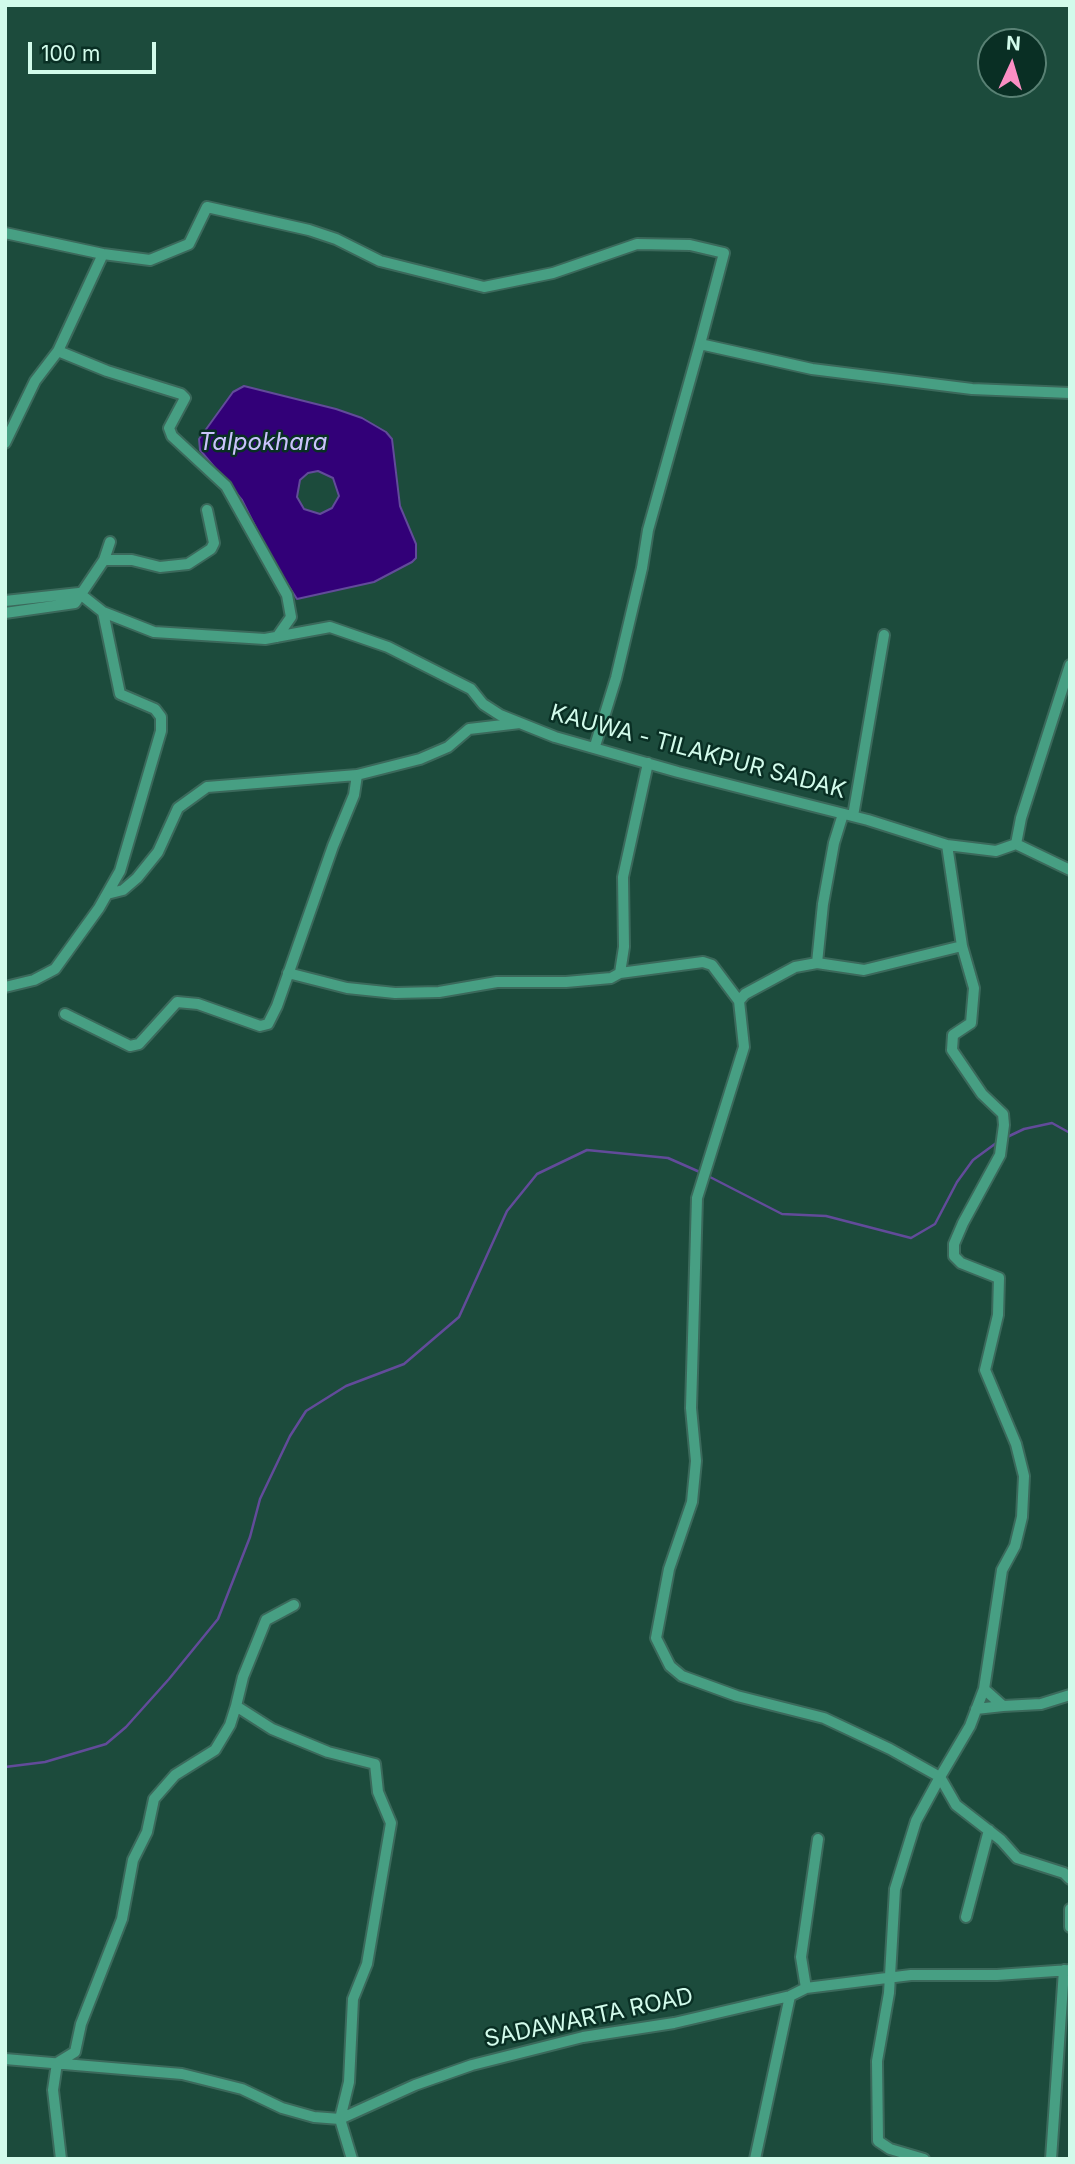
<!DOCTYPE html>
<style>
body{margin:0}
#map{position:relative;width:1075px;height:2164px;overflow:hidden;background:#1c4b3c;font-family:Inter,sans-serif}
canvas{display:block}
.frame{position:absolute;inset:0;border:7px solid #d2fbeb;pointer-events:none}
.north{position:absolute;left:977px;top:28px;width:70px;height:70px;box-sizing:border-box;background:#092f24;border:2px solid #598174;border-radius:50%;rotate:4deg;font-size:19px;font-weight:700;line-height:28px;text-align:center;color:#d2fbeb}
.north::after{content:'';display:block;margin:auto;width:24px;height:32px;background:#fb8fc4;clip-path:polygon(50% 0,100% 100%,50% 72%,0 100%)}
.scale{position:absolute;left:28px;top:42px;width:128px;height:32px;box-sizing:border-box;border:4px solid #d2fbeb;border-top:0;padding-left:9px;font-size:21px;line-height:24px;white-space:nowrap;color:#d2fbeb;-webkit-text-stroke:5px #092f24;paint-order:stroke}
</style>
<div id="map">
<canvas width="1075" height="2164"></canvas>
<div class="frame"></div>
<div class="north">N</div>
<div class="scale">100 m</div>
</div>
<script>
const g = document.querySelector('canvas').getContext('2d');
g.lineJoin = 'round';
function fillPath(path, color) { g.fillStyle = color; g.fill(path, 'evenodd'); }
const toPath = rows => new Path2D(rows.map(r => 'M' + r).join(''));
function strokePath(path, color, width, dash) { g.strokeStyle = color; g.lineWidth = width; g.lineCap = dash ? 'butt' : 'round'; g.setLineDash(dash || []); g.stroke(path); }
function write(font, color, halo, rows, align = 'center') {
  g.font = font + ' Inter,sans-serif'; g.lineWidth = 5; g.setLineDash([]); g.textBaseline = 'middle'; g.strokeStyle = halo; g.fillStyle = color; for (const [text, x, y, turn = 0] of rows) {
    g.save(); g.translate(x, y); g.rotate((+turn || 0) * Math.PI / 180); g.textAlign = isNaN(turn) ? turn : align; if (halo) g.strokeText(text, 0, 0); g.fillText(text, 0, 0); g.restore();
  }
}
const water = toPath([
 [244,386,336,409,362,418,386,432,392,439,400,506,416,544,416,558,412,562,374,582,297,599,273,562,242,500,200,450,199,439,233,392,244,386],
 [318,471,333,478,339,496,332,508,320,514,304,509,297,497,300,480,308,473,318,471]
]);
const stream = toPath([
 [1005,1138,1024,1129,1052,1123,1070,1133],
 [708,1176,782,1214,826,1216,911,1238,935,1224,957,1182,973,1160,999,1141],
 [5,1767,45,1762,106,1744,126,1727,169,1679,218,1619,250,1537,260,1499,290,1436,306,1411,346,1386,404,1364,459,1317,507,1211,537,1174,587,1150,668,1158,702,1173]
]);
const minor = toPath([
 [5,233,103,254,150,260,189,244,207,207,309,230,336,239,380,261,484,287,553,273,637,244,690,245,724,253,700,344],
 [58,351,107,371,181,394,185,398,169,428,172,436,226,486,287,595,291,617,277,637],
 [5,443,35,381,58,351,103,254],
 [104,560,132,560,160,567,188,564,211,549,214,543,207,510],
 [5,601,79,593,103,612,154,632,265,639,330,627,388,647,471,689,483,704,500,715,555,737,678,772,868,820,947,845,996,851,1016,844,1070,870],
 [5,613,75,603,104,560,110,542],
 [595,746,616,678,642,568,648,530,700,344,812,369,972,389,1070,393],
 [853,816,884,635],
 [1016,844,1021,818,1070,665],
 [947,845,962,946,974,988,971,1023,953,1035,952,1050,982,1094,1003,1114,1004,1125,1000,1155,963,1223,954,1244,954,1256,961,1263,999,1278,998,1315,985,1370,1016,1444,1024,1476,1022,1517,1015,1546,1002,1570,984,1689,970,1726,940,1777,956,1805,1001,1840,1017,1858,1064,1873,1070,1879],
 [107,894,123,890,137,878,158,852,178,808,207,787,357,775,420,759,448,747,469,729,520,723],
 [817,963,823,904,834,843,843,814],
 [288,973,347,988,395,993,439,992,497,982,566,982,611,978,620,973,624,947,623,877,648,763],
 [620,973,703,962,712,965,739,1001],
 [5,987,34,980,55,969,99,908,120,871,161,731,161,717,155,709,120,694,103,612],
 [65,1014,130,1046,139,1044,177,1002,198,1004,260,1026,268,1024,277,1006,333,846,354,795,357,775],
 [294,1605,266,1620,243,1677,236,1706,272,1729,328,1752,375,1764,378,1792,391,1823,367,1964,353,1999,349,2082,340,2119,352,2159],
 [984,1689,1003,1706,1041,1704,1070,1695],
 [976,1709,1003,1706],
 [1070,1909,1070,1927],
 [966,1917,989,1830],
 [806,1988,801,1957,818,1839],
 [5,2059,182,2074,242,2089,282,2108,314,2117,340,2119,415,2085,472,2065,583,2037,674,2023,790,1996,806,1988,911,1975,997,1975,1070,1970],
 [61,2159,53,2090,57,2063,75,2052,81,2024,122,1919,133,1860,147,1832,154,1799,175,1775,215,1750,230,1725,236,1706],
 [755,2159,790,1996],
 [924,2159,890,2149,878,2141,877,2061,889,1993,895,1889,916,1821,940,1777,890,1749,824,1718,737,1696,682,1676,670,1666,656,1638,669,1569,692,1502,696,1461,691,1408,697,1198,744,1047,739,1001,745,994,795,967,817,963,864,970,962,946],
 [1051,2159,1064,1970]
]);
const streetNames = [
 ["KAUWA - TILAKPUR SADAK",698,752,15],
 ["SADAWARTA ROAD",589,2018,-12]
];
const waterNames = [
 ["Talpokhara",263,443]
];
fillPath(water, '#320078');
strokePath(water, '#624b9a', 2);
strokePath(stream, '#624b9a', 2.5);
strokePath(minor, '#3b695b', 14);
strokePath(minor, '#479f83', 10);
write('23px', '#d2fbeb', '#092f24', streetNames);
write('italic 24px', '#cac3fc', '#092f24', waterNames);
</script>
